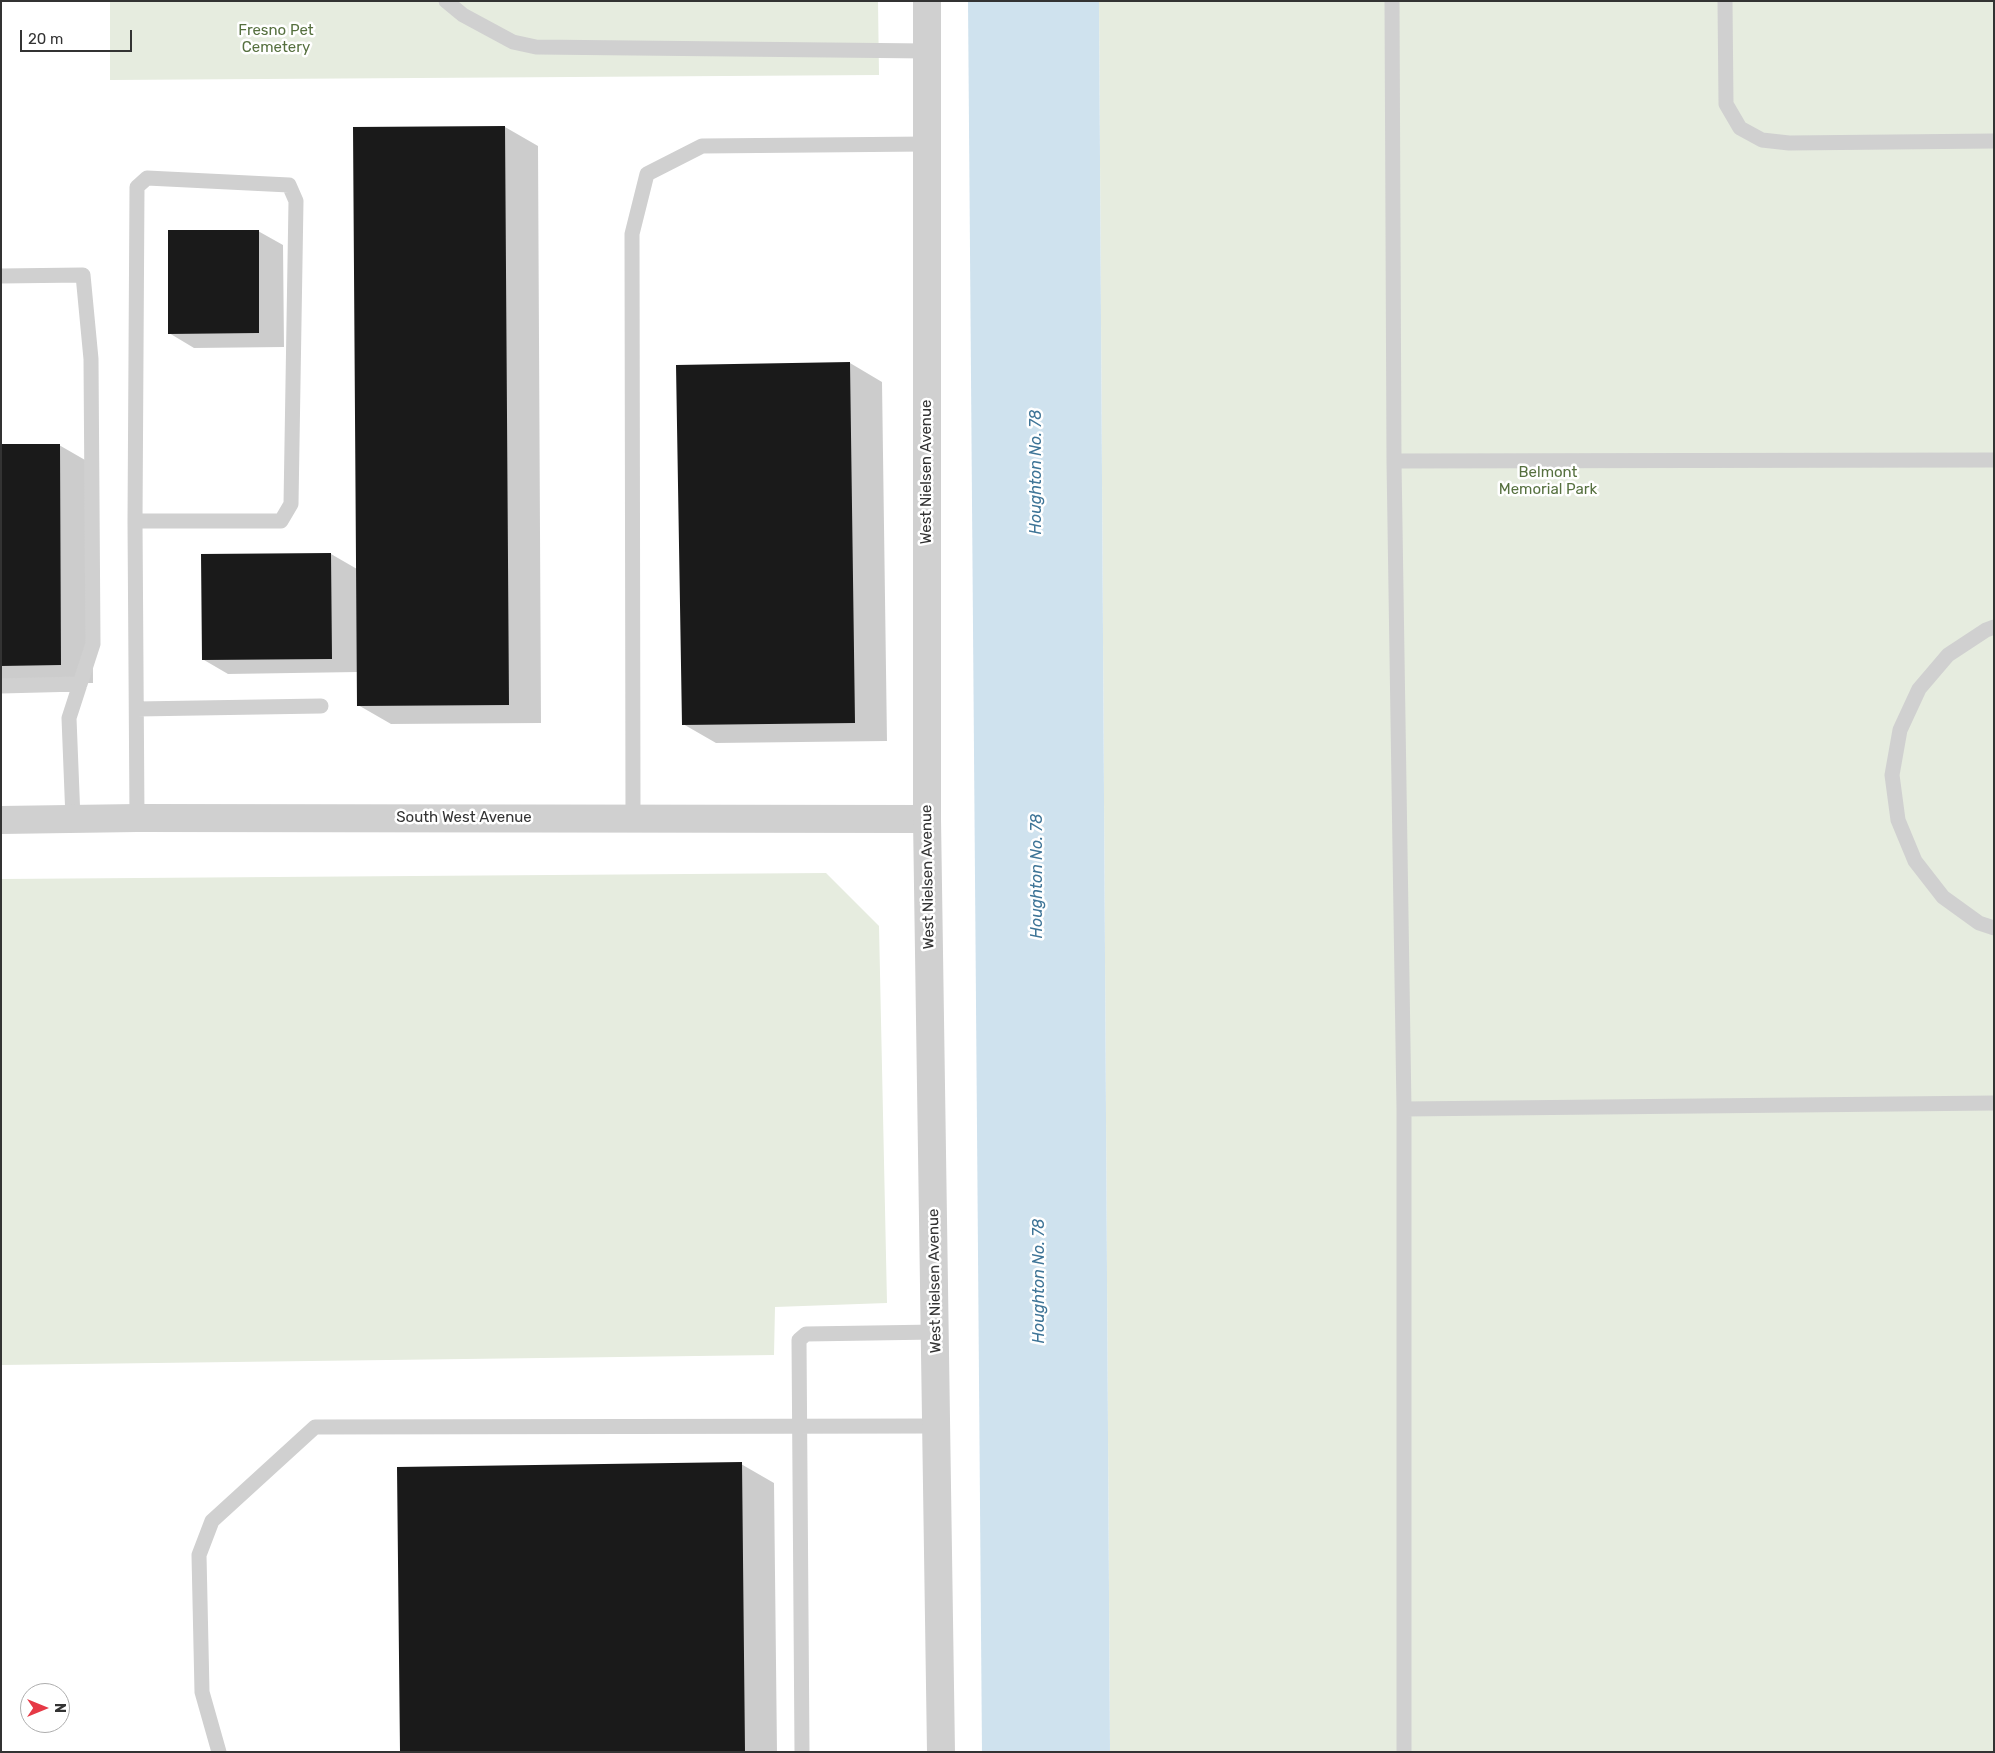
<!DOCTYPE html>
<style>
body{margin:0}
#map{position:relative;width:1995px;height:1753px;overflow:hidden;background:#fff;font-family:Rubik,sans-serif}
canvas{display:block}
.frame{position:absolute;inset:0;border:2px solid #333;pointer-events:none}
.north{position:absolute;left:20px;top:1683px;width:50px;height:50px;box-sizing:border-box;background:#fff;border:1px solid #adadad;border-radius:50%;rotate:90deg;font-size:14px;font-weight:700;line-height:20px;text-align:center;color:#333}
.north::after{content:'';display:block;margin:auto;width:18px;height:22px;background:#e63946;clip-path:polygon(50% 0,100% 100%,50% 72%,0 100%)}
.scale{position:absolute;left:20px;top:30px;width:112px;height:22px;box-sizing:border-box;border:2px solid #333;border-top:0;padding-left:6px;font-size:15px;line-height:18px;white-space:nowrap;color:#333;-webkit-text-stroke:4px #fff;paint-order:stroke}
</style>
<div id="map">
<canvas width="1995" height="1753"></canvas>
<div class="frame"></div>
<div class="north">N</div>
<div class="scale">20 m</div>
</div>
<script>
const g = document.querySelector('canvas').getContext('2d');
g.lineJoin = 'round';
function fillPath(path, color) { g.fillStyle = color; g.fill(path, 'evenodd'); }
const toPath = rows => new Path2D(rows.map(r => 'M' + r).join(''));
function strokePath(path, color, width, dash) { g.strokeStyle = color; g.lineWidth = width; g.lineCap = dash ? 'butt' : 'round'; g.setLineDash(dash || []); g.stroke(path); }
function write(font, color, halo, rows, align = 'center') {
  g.font = font + ' Rubik,sans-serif'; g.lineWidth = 5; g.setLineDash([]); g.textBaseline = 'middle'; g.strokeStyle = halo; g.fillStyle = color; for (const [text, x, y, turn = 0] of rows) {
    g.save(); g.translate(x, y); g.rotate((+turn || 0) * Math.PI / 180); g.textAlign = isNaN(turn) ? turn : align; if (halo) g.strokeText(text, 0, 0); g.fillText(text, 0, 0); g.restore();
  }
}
const green = toPath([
 [110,1,878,1,879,75,110,80],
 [1099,1,1994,1,1994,1752,1110,1752],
 [826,873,879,926,887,1303,775,1307,774,1355,1,1365,1,879]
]);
const water = toPath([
 [968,1,1099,1,1110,1752,982,1752]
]);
const shadow = toPath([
 [505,127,538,146,541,723,391,724,358,705,358,672,228,674,204,660,331,554,357,569],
 [258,231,283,245,284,347,194,348,169,333],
 [850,363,882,382,887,741,716,743,683,724],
 [1,445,59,445,92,464,93,683,1,684],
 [741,1464,774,1483,777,1752,401,1752]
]);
const building = toPath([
 [505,126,509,705,357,706,353,127],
 [168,230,259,230,259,333,168,334],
 [850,362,855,723,682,725,676,365],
 [1,444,60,444,61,665,1,666],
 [331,553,332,659,202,660,201,554],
 [742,1462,745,1752,400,1752,397,1467]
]);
const service = toPath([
 [446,1,463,15,513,42,536,47,927,51],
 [1392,1,1394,461,1404,1109,1404,1752],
 [1725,1,1726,104,1740,128,1762,140,1789,143,1994,141],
 [1,276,83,275,91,359,93,644,69,718,73,819],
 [1394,461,1994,460],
 [135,521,281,521,291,504,296,201,289,185,147,178,137,187,135,521,137,818],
 [1994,627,1986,630,1948,655,1919,689,1900,730,1892,775,1898,820,1915,861,1943,897,1979,923,1994,928],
 [1,686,80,684],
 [137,709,321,706],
 [633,818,632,234,647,174,702,146,927,144],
 [1404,1109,1994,1103],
 [219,1752,202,1692,199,1555,212,1521,315,1427,937,1426],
 [802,1752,799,1340,806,1334,936,1332]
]);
const minor = toPath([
 [1,820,137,818,927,819]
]);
const tertiary = toPath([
 [927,1,927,819,941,1752]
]);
const parkNames = [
 ["Fresno Pet",276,31],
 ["Cemetery",276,48],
 ["Belmont",1548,473],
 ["Memorial Park",1548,490]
];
const streetNames = [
 ["West Nielsen Avenue",927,472,-90],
 ["South West Avenue",464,818],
 ["West Nielsen Avenue",928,877,-91],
 ["West Nielsen Avenue",935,1281,-91]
];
const waterNames = [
 ["Houghton No. 78",1036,472,-90],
 ["Houghton No. 78",1037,876,-90],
 ["Houghton No. 78",1039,1281,-90]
];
fillPath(green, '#e6ecdf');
fillPath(water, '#cfe2ee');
fillPath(shadow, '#0003');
fillPath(building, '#1a1a1a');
strokePath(service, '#d0d0d0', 15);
strokePath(minor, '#d0d0d0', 28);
strokePath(tertiary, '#d0d0d0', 28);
write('15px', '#56703f', '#fff', parkNames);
write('15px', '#333', '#fff', streetNames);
write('italic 16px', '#3f7597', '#fff', waterNames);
</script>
